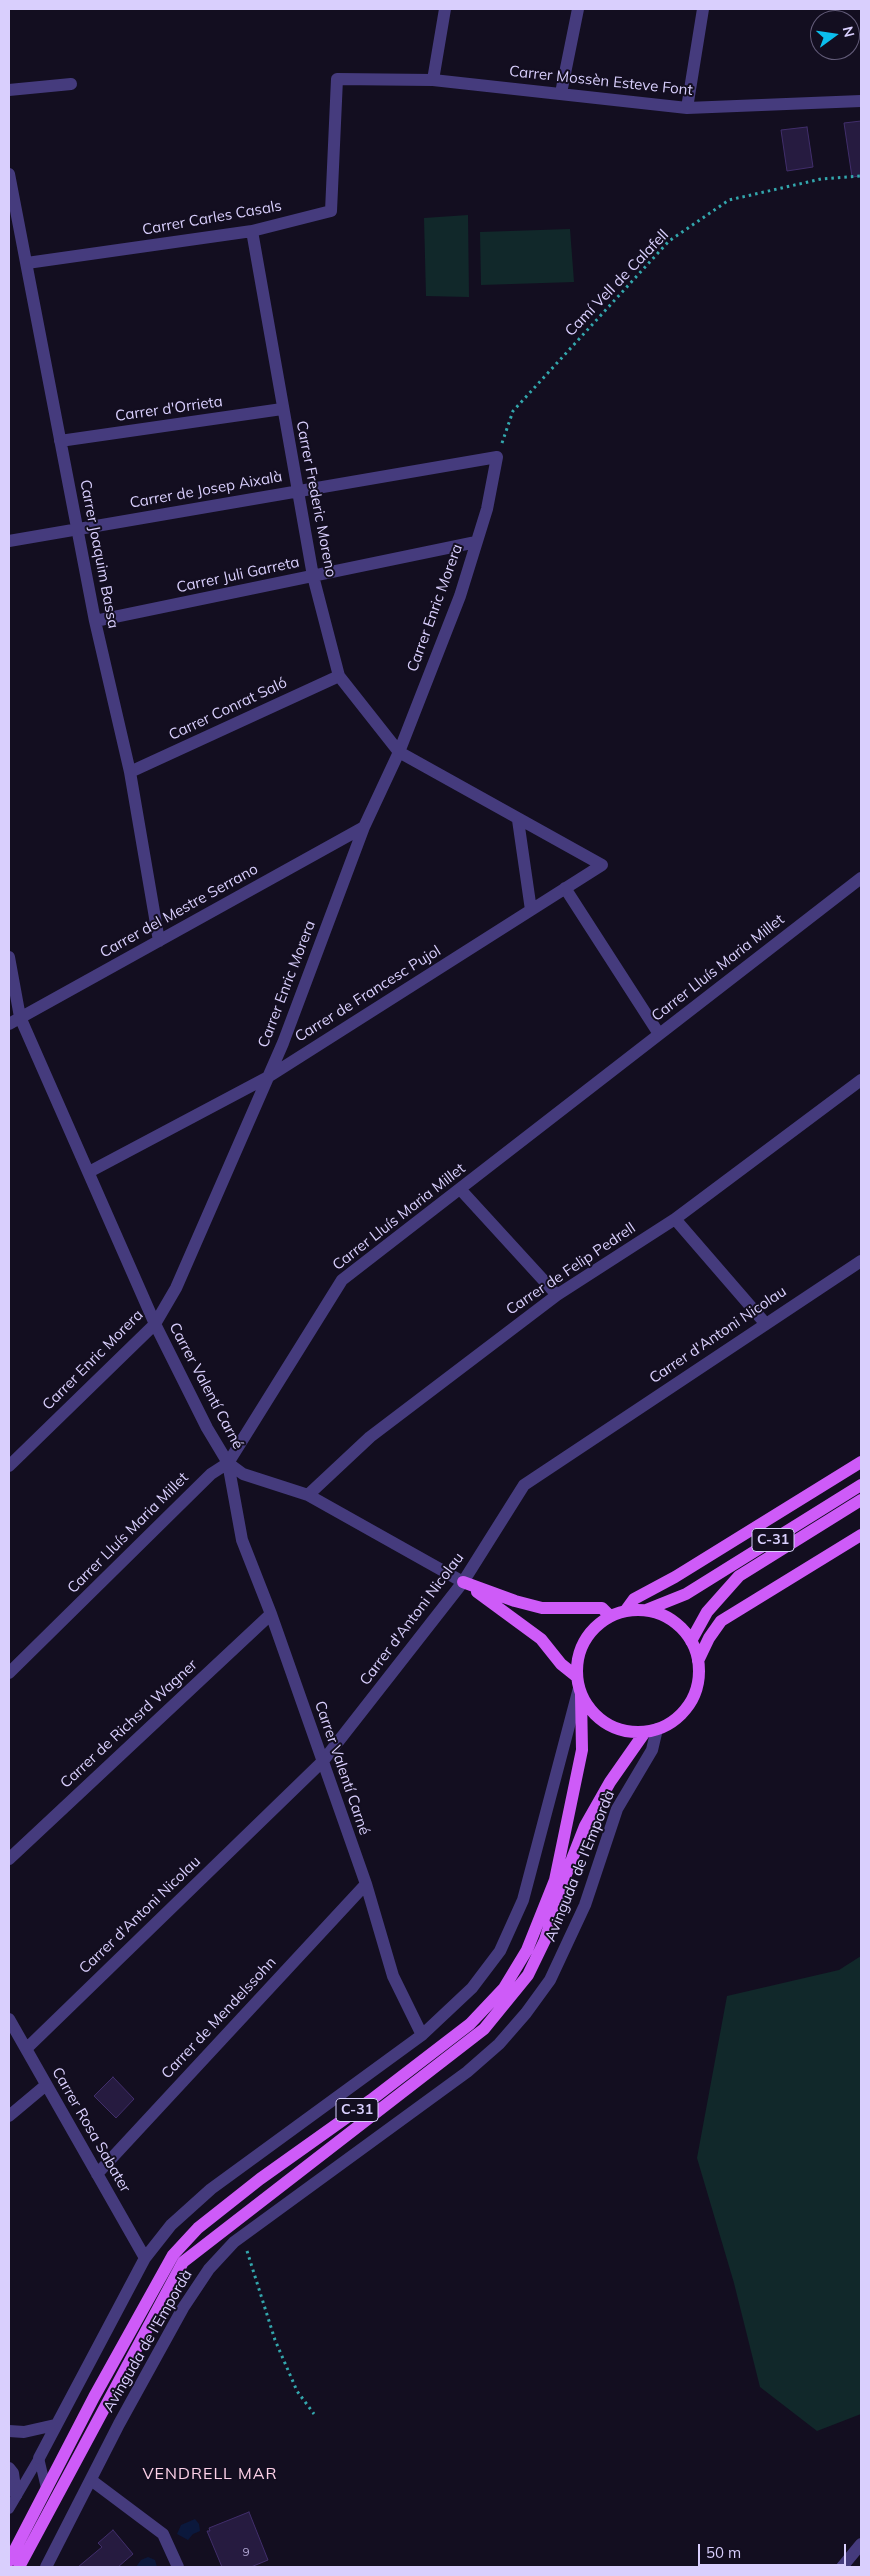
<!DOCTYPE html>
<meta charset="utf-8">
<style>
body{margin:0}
#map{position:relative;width:870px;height:2576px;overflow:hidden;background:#130e20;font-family:Mulish,sans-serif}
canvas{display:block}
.frame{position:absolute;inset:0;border:10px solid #d9cffd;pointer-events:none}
.north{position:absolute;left:810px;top:10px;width:50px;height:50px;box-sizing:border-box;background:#130e20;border:1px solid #625b78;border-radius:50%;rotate:76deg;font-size:14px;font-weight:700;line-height:20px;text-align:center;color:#d9cffd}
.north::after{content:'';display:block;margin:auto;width:18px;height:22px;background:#0bbeed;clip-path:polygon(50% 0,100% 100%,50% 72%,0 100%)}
.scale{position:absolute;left:698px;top:2544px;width:148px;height:22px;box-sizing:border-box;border:2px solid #d9cffd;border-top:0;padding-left:6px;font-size:15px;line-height:18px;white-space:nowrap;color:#d9cffd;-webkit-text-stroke:4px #130e20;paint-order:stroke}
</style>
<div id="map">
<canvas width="870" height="2576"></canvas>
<div class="frame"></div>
<div class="north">N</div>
<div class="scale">50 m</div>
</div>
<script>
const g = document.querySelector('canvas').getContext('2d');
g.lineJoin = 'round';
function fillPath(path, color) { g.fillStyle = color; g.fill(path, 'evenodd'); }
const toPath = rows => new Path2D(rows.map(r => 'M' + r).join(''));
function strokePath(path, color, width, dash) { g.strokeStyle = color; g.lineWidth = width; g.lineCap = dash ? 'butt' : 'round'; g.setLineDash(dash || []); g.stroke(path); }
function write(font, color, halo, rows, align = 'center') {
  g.font = font + ' Mulish,sans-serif'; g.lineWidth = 4; g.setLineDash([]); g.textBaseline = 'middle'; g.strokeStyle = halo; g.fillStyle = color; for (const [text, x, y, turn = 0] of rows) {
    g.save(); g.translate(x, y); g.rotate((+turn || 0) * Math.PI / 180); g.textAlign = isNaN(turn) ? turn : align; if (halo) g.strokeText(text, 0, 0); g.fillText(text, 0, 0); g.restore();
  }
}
const green = toPath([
 [468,215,469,297,426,296,424,218],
 [570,229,574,282,481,285,480,232],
 [861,1956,861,2414,817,2431,760,2387,734,2283,697,2158,727,1996,839,1970]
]);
const water = toPath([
 [195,2519,199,2524,200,2531,193,2534,188,2540,177,2534,181,2525],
 [148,2557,155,2560,157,2567,136,2567,141,2560]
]);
const building = toPath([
 [861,121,861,176,852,177,844,123,861,121],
 [807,127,813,167,787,171,781,130,807,127],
 [113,2077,134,2099,116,2118,94,2096,113,2077],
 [249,2512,268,2560,251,2567,222,2567,207,2531,210,2531,209,2528,249,2512],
 [113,2530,133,2554,118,2567,78,2567,102,2547,98,2543,113,2530]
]);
const path = toPath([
 [502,443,513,411,669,241,729,200,821,179,861,176],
 [247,2251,275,2340,297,2391,314,2414]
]);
const service = toPath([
 [39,2458,46,2488],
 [9,2509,39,2458]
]);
const minor = toPath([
 [433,80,445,9],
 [9,90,71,84],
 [561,93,578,9],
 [687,108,703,9],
 [9,174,95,621,130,772,159,941],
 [27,263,252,231,331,211,337,79,433,80,687,108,861,101],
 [60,441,282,409],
 [9,541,497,457,487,509,460,596,399,752,364,827,283,1043,176,1288,155,1324,9,1466],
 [95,621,476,542],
 [130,772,339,676],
 [518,820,531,910],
 [565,888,659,1034],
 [9,957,20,1017,155,1324,207,1428,228,1463,242,1540,271,1614,366,1884,393,1976,422,2035],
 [9,1024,364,827],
 [89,1172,268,1077,602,865,399,752,339,676,313,576,252,231],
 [460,1189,557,1295],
 [675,1219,765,1323],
 [228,1463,243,1474,308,1495,463,1582],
 [308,1495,370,1437,557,1295,675,1219,861,1080],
 [9,1673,211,1474,228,1463,342,1280,861,878],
 [9,1859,271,1614],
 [9,2019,145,2258],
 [26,2049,323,1761,463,1582,524,1485,861,1261],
 [9,2116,46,2085],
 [97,2174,366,1884],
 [9,2431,24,2432,55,2425],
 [39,2458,145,2258,171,2225,211,2189,422,2035,472,1988,500,1951,523,1900,579,1688],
 [9,2468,13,2473,16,2495],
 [91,2480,163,2534,178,2567],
 [46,2567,119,2424,183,2308,209,2269,234,2242,467,2072,499,2044,526,2013,550,1980,585,1905,617,1809,652,1750,657,1729],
 [842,2567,861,2544]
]);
const primary = toPath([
 [463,1582,515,1601,542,1608,602,1608,610,1616],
 [477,1592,541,1639,561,1664,576,1676],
 [626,1610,634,1599,675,1577,861,1462],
 [646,1610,686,1594,861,1485],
 '577 1671a61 61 0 1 1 122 0a61 61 0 1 1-122 0Z',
 [691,1641,707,1612,739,1576,861,1500],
 [698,1661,709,1638,721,1621,861,1535],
 [9,2561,94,2397,173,2255,198,2228,260,2179,371,2100,470,2024,504,1988,527,1950,555,1880,582,1750,581,1695],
 [19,2567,183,2262,484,2029,528,1975,545,1940,563,1882,585,1826,610,1782,645,1732]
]);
const numberNames = [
 ["9",246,2552]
];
const shields = [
 [773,1540,42],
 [357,2110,42]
];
const shieldNames = [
 ["C-31",773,1540],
 ["C-31",357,2110]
];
const streetNames = [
 ["Carrer Mossèn Esteve Font",601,81,6],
 ["Carrer Carles Casals",212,218,-10],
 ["Camí Vell de Calafell",617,283,-46],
 ["Carrer d'Orrieta",169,409,-8],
 ["Carrer de Josep Aixalà",206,490,-10],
 ["Carrer Frederic Moreno",316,499,79],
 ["Carrer Joaquim Bassa",99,554,79],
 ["Carrer Juli Garreta",238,575,-12],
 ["Carrer Enric Morera",435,608,-70],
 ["Carrer Conrat Saló",228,709,-25],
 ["Carrer del Mestre Serrano",179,911,-29],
 ["Carrer Lluís Maria Millet",718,968,-38],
 ["Carrer Enric Morera",287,984,-69],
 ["Carrer de Francesc Pujol",368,994,-32],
 ["Carrer Lluís Maria Millet",399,1217,-38],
 ["Carrer de Felip Pedrell",571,1269,-34],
 ["Carrer d'Antoni Nicolau",718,1335,-34],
 ["Carrer Enric Morera",93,1360,-45],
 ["Carrer Valentí Carné",206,1386,62],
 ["Carrer Lluís Maria Millet",128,1533,-45],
 ["Carrer d'Antoni Nicolau",412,1619,-53],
 ["Carrer de Richsrd Wagner",129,1724,-43],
 ["Carrer Valentí Carné",342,1768,71],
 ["Avinguda de l'Empordà",580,1866,-68],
 ["Carrer d'Antoni Nicolau",140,1915,-44],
 ["Carrer de Mendelssohn",219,2018,-47],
 ["Carrer Rosa Sabater",91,2130,60],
 ["Avinguda de l'Empordà",148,2341,-60]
];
const neighbourhoodNames = [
 ["VENDRELL MAR",210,2474]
];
fillPath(green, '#11282a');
fillPath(water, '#0b183c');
fillPath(building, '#261b40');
strokePath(building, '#412e6b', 1);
strokePath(path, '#33a7ad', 3, [2.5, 4]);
strokePath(service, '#453b7d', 10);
strokePath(minor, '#453b7d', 12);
strokePath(primary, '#ce5bf8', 12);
write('12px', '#aca2ce', null, numberNames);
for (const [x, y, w] of shields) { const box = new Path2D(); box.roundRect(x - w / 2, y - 11.5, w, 23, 4); g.fillStyle = '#130e20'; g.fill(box); strokePath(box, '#d9cffd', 1); }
write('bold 14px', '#d9cffd', null, shieldNames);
write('15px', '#d9cffd', '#130e20', streetNames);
g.letterSpacing = '1px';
write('16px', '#fdd1e8', '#130e20', neighbourhoodNames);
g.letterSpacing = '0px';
</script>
